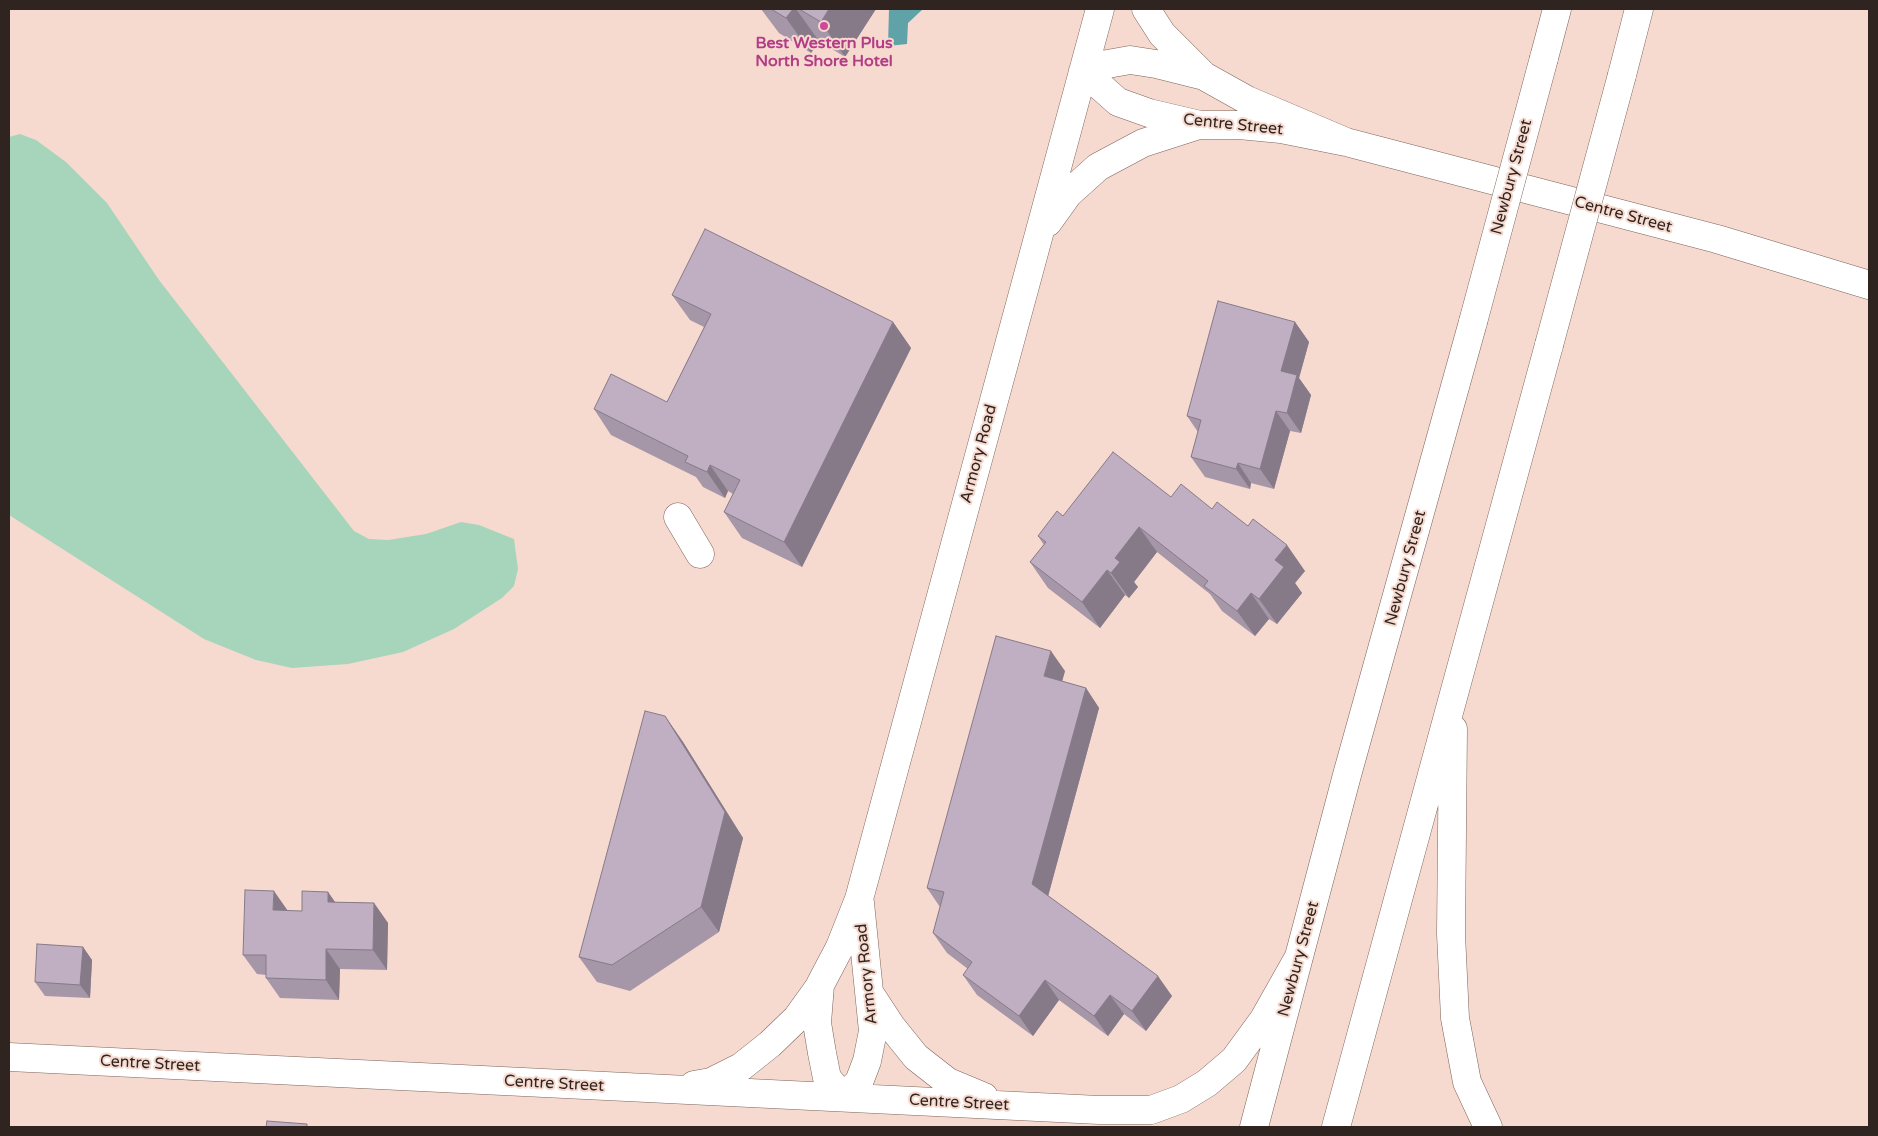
<!DOCTYPE html>
<style>
body{margin:0}
#map{position:relative;width:1878px;height:1136px;overflow:hidden;background:#f7dacf;font-family:"Varela Round",sans-serif}
canvas{display:block}
.frame{position:absolute;inset:0;border:10px solid #2f2420;pointer-events:none}
</style>
<div id="map">
<canvas width="1878" height="1136"></canvas>
<div class="frame"></div>
</div>
<script>
const g = document.querySelector('canvas').getContext('2d');
g.lineJoin = 'round';
function fillPath(path, color) { g.fillStyle = color; g.fill(path, 'evenodd'); }
const toPath = rows => new Path2D(rows.map(r => 'M' + r).join(''));
function strokePath(path, color, width, dash) { g.strokeStyle = color; g.lineWidth = width; g.lineCap = dash ? 'butt' : 'round'; g.setLineDash(dash || []); g.stroke(path); }
function write(font, color, halo, rows, align = 'center') {
  g.font = font + ' "Varela Round",sans-serif'; g.lineWidth = 4; g.setLineDash([]); g.textBaseline = 'middle'; g.strokeStyle = halo; g.fillStyle = color; for (const [text, x, y, turn = 0] of rows) {
    g.save(); g.translate(x, y); g.rotate((+turn || 0) * Math.PI / 180); g.textAlign = isNaN(turn) ? turn : align; if (halo) g.strokeText(text, 0, 0); g.fillText(text, 0, 0); g.restore();
  }
}
const green = toPath([
 [20,134,36,140,66,162,107,203,159,280,354,531,369,539,388,540,426,534,461,522,479,525,514,539,518,569,514,586,502,598,454,629,403,652,348,664,292,668,256,660,204,639,9,515,9,137]
]);
const water = toPath([
 [889,9,923,9,908,23,907,44,888,46]
]);
const minor = toPath([
 [678,517,700,554]
]);
const major = toPath([
 [1146,9,1162,34,1203,75],
 [1544,58,1557,9],
 [1622,75,1639,9],
 [1346,142,1247,100,1204,76,1156,64,1130,60,1102,65,1083,71,1118,102,1149,113,1200,125,1239,125,1281,129,1346,142,1717,239,1869,285],
 [1048,222,1068,194,1098,167,1143,143,1199,125],
 [1453,729,1451,934,1455,1018,1467,1082,1488,1127],
 [872,997,891,1026,916,1057,948,1082,984,1097],
 [9,1057,1099,1110,1151,1110,1181,1099,1207,1083,1234,1060,1264,1019,1299,957],
 [694,1085,711,1082,741,1067,770,1044,797,1018,820,986],
 [843,1097,827,1078,822,1053,817,1023,820,985,840,947,859,899,1100,9],
 [843,1097,859,1082,867,1061,873,1031,860,903],
 [1254,1127,1347,775,1473,322],
 [1336,1127,1549,345]
]);
const majorBridge = toPath([
 [1473,322,1544,58],
 [1549,345,1622,75]
]);
const wall = toPath([
 [761,9,876,9,845,57,819,41,811,53,779,33],
 [672,295,893,322,911,348,802,567,742,538,724,512,733,494,728,491,725,498,703,487,696,477,611,435,594,409,667,402,704,327,690,320],
 [1295,322,1309,342,1299,378,1311,395,1301,433,1290,431,1274,489,1251,483,1250,489,1205,477,1191,457,1198,432,1187,416],
 [1171,497,1212,509,1305,571,1295,583,1302,593,1277,624,1269,619,1255,636,1222,611,1210,594,1157,552,1134,582,1138,587,1129,598,1125,595,1100,628,1048,588,1030,562,1044,545,1038,536,1063,516],
 [1065,671,1062,681,1086,688,1099,708,1048,896,1172,996,1146,1031,1124,1014,1108,1036,1059,1000,1033,1036,977,995,963,975,968,969,947,953,933,933,940,907,927,888],
 [665,716,683,742,743,838,719,932,630,991,597,982,579,957],
 [328,892,335,902,374,903,388,923,387,970,340,969,339,1000,280,998,266,978,266,975,257,974,243,955,288,911,302,911],
 [83,947,92,960,90,998,45,996,35,982]
]);
const shadedWall = toPath([
 [793,9,796,9,819,41,811,53,786,18],
 [829,9,876,9,845,57,821,22],
 [893,322,911,348,802,567,784,542],
 [1295,322,1309,342,1299,378,1311,395,1301,433,1287,413,1281,371],
 [1276,411,1290,431,1274,489,1260,469],
 [1238,463,1251,483,1250,489,1236,469],
 [710,465,728,491,725,498,707,472],
 [1139,527,1157,552,1134,582,1138,587,1129,598,1111,573,1115,558],
 [1287,545,1305,571,1295,583,1302,593,1277,624,1259,599,1275,560],
 [1107,570,1125,595,1100,628,1082,602],
 [1251,593,1269,619,1255,636,1237,611],
 [1051,651,1065,671,1058,696,1044,676],
 [1086,688,1099,708,1046,904,1032,884],
 [665,716,683,742,743,838,719,932,701,907],
 [274,891,288,911,273,910],
 [328,892,342,912,328,902],
 [374,903,388,923,387,970,373,950],
 [83,947,92,960,90,998,80,985],
 [326,949,340,969,339,1000,326,980],
 [1158,976,1172,996,1146,1031,1132,1011],
 [1045,980,1059,1000,1033,1036,1019,1016],
 [1110,995,1124,1014,1108,1036,1094,1016]
]);
const building = toPath([
 [771,9,793,9,786,18,771,9],
 [799,9,829,9,821,22,799,9],
 [705,229,893,322,784,542,724,512,740,480,710,465,707,472,685,462,688,456,594,409,611,374,667,402,711,314,672,295,705,229],
 [1218,301,1295,322,1281,371,1297,375,1287,413,1276,411,1260,469,1238,463,1236,469,1191,457,1201,420,1187,416,1218,301],
 [1113,452,1171,497,1181,484,1212,509,1217,502,1248,526,1253,519,1287,545,1275,560,1284,567,1259,599,1251,593,1237,611,1204,586,1208,581,1139,527,1115,558,1120,562,1111,573,1107,570,1082,602,1030,562,1046,542,1038,536,1057,511,1063,516,1113,452],
 [996,636,1051,651,1044,676,1086,688,1032,884,1158,976,1132,1011,1110,995,1094,1016,1045,980,1019,1016,963,975,972,962,933,933,944,892,927,888,996,636],
 [645,711,665,716,725,812,701,907,612,965,579,957,645,711],
 [245,890,274,891,273,910,302,911,302,891,328,892,328,902,374,903,373,950,326,949,326,980,266,978,266,955,243,955,245,890],
 [37,944,83,947,80,985,35,982,37,944],
 [267,1121,307,1124,307,1127,266,1127,267,1121]
]);
const markers = [
 [824,26,5,"#d1479c"]
];
const hotelNames = [
 ["Best Western Plus",824,44],
 ["North Shore Hotel",824,62]
];
const streetNames = [
 ["Centre Street",1233,125,6],
 ["Newbury Street",1512,177,-75],
 ["Centre Street",1623,215,15],
 ["Armory Road",979,454,-75],
 ["Newbury Street",1406,568,-75],
 ["Newbury Street",1299,959,-75],
 ["Armory Road",867,974,-96],
 ["Centre Street",150,1064,3],
 ["Centre Street",554,1084,3],
 ["Centre Street",959,1103,3]
];
fillPath(green, '#a7d5bb');
fillPath(water, '#5fa3a8');
strokePath(minor, '#7c635a', 29);
strokePath(major, '#7c635a', 29);
strokePath(minor, '#fff', 28);
strokePath(major, '#fff', 28);
strokePath(majorBridge, '#7c635a', 29, []);
strokePath(majorBridge, '#fff', 28);
fillPath(wall, '#a596a8');
fillPath(shadedWall, '#867a88');
fillPath(building, '#c0aec3');
strokePath(building, '#867a88', 1);
for (const [x, y, r, color] of markers) { const dot = new Path2D(); dot.arc(x, y, r, 0, 2 * Math.PI); g.fillStyle = color; g.fill(dot); strokePath(dot, '#f7dacf', 2); }
write('bold 16px', '#b23c85', '#f7dacf', hotelNames);
write('16px', '#2f2420', '#f7dacf', streetNames);
</script>
